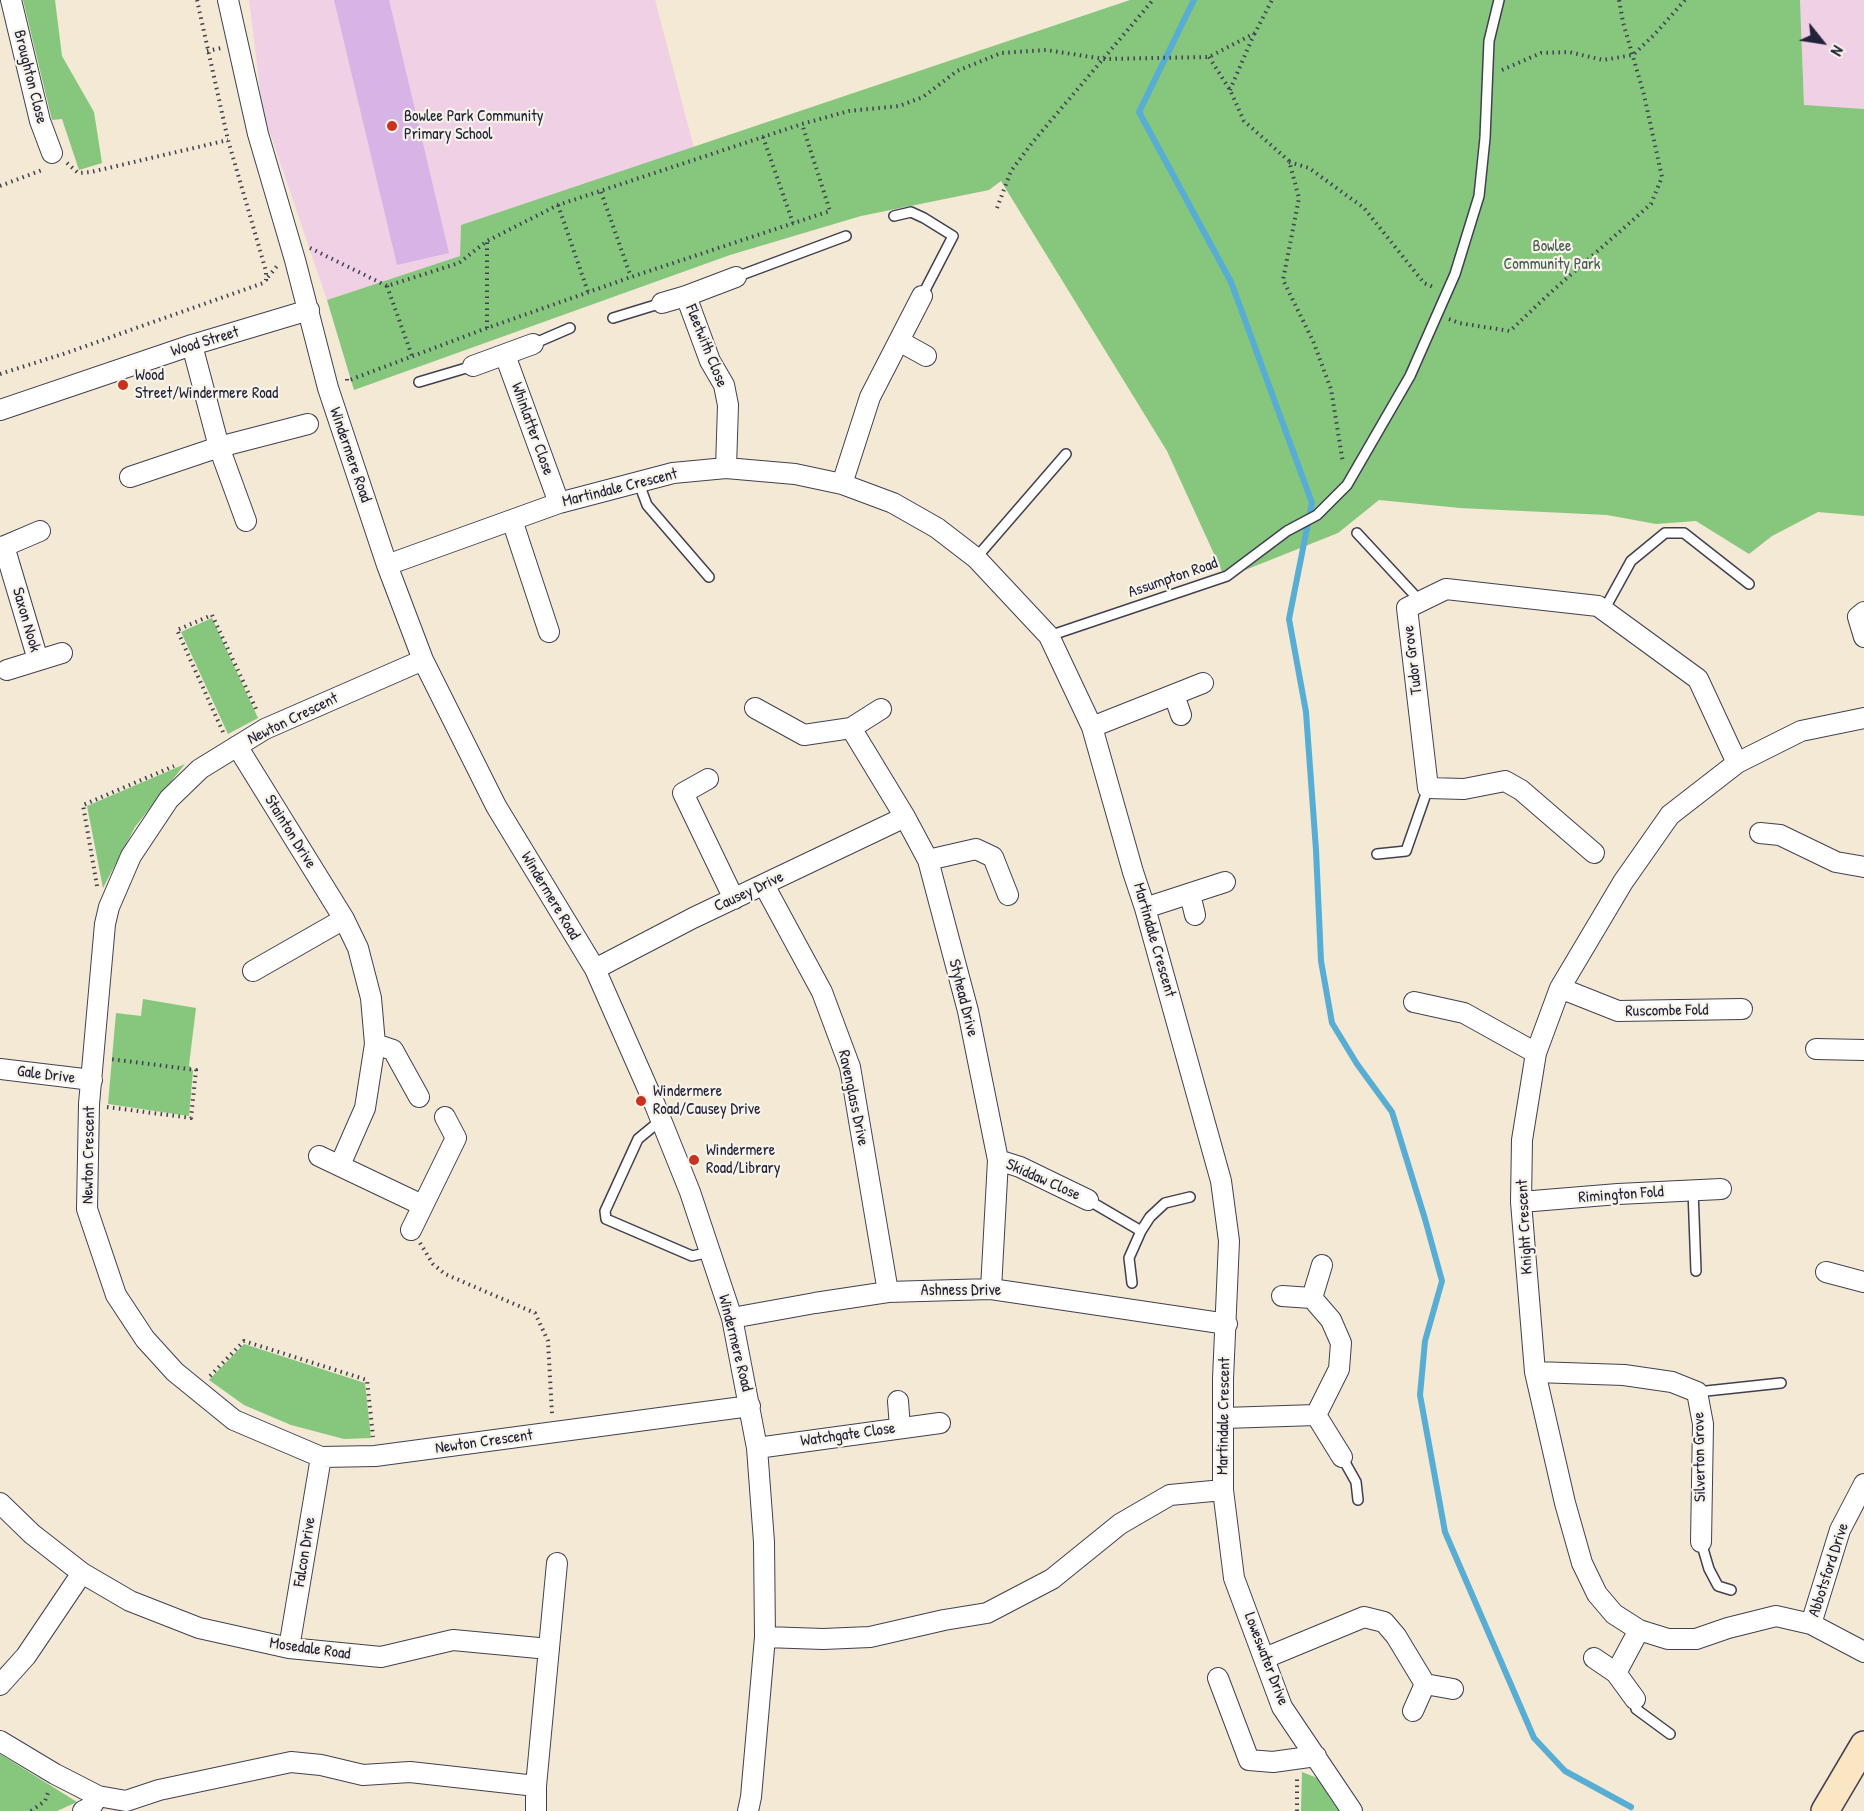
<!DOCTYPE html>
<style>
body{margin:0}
#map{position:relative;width:1864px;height:1811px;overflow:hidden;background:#f3e9d4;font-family:"Patrick Hand",sans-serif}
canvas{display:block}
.north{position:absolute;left:1792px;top:12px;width:60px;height:60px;-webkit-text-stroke:4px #f7f3e8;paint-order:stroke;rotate:120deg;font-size:16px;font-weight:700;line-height:24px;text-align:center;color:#22223b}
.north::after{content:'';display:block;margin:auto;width:21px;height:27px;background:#22223b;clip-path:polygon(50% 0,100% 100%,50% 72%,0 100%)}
</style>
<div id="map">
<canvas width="1864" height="1811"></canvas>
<div class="north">N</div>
</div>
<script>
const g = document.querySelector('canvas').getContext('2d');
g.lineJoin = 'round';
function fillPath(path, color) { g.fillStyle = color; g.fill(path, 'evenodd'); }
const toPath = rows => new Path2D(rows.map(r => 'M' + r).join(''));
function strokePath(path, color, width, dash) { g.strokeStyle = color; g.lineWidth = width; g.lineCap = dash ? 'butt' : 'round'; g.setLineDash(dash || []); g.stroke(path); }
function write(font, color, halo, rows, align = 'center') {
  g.font = font + ' "Patrick Hand",sans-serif'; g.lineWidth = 4.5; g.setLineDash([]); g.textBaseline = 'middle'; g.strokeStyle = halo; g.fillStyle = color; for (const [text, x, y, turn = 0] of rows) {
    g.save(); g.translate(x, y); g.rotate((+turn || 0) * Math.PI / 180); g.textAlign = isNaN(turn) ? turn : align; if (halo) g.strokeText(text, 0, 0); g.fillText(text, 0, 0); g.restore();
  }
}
const built = toPath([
 [249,0,655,0,694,148,461,225,460,256,327,300,263,112],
 [1800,0,1864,0,1864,109,1804,106]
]);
const green = toPath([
 [23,0,55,0,62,56,94,112,102,163,79,170,62,119,52,120],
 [1130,0,1800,0,1804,105,1864,109,1864,516,1818,512,1772,536,1749,554,1696,521,1656,524,1607,515,1460,508,1379,500,1338,533,1225,578,1167,451,1001,181,989,190,861,216,730,255,354,390,327,300,460,256,461,225],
 [212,618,258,718,228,734,181,632],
 [185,764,135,827,103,888,87,806],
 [143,999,196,1008,189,1065,193,1071,189,1116,108,1104,116,1013,141,1016],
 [244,1344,365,1383,371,1438,344,1439,291,1425,244,1405,209,1380],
 [0,1754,77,1802,57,1811,0,1811],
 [1302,1772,1325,1781,1345,1811,1301,1811]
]);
const stream = toPath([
 [1194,0,1139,112,1231,282,1312,503,1289,619,1306,712,1316,850,1321,961,1332,1023,1357,1064,1392,1112,1425,1219,1442,1281,1425,1341,1420,1395,1445,1532,1534,1738,1565,1771,1631,1807]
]);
const building = toPath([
 [334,0,389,0,449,253,397,265]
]);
const path = toPath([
 [207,51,221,48],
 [1209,57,1230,90,1244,121,1289,161,1299,198,1283,280,1313,341,1331,389,1343,463],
 [1502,70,1541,53,1569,52,1603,60,1633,55,1655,34,1685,0],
 [1230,90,1254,34],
 [763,137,793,223],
 [1289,162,1309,168,1364,208,1424,283,1435,288],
 [67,163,78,173,91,172,228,140],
 [0,186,42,170],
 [601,192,631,277],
 [558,205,588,292],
 [997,208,1011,171,1032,143,1153,0],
 [310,248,387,286,459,263,487,241,558,205,802,124,849,111,899,106,923,97,957,71,1001,53,1046,50,1104,59,1209,57,1255,33,1272,0],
 [268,277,278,265],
 [387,286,412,356],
 [1449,319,1459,323,1510,331,1550,293,1651,204,1662,177,1644,95,1623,22,1619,0],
 [487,328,487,241],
 [0,374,66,353,263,283,266,280,266,271,228,140,197,0],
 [347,379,347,381,487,328,631,277,830,211,802,124],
 [223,732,177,630,212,615,257,711],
 [97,886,83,805,174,766],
 [107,1107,191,1118,196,1070,110,1059],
 [420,1243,433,1264,445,1274,535,1313,548,1341,552,1414],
 [210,1376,244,1341,367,1380,373,1437],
 [31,1811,45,1801,49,1790],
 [1297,1811,1297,1777]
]);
const lane = toPath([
 [894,216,911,212,924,218,953,236,922,296],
 [736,277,846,236],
 [613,318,662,303],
 [533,344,570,328],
 [419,382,473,366],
 [638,481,647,505,709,577],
 [1357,533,1421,602],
 [976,558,1066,454],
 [1604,610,1631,561,1665,533,1684,533,1749,584],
 [1049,636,1227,576,1287,531,1317,515,1347,485,1410,376,1455,274,1479,196,1485,138,1489,41,1499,0],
 [1377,854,1406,851,1428,788],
 [661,1120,638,1139,605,1211,606,1219,692,1256,710,1252],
 [1693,1190,1696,1271],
 [1088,1200,1141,1231],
 [1132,1283,1129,1258,1141,1231,1150,1217,1165,1203,1190,1197],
 [1697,1392,1781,1383],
 [1342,1457,1356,1482,1358,1500],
 [1701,1542,1709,1569,1718,1586,1731,1590],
 [1635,1699,1636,1709,1670,1734]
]);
const street = toPath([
 [11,0,40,121,52,153],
 [228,0,258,134,295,260,328,388,387,565,423,660,496,806,595,969,655,1105,690,1192,732,1318,757,1448,764,1542,765,1637,751,1797,748,1811],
 [686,296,710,361,724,385,728,405,726,468],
 [662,303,686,296,736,277],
 [899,341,926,356],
 [192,345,219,447,246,521],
 [505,355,559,503],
 [473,366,533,344],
 [0,410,192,345,309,310],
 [130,477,219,447,308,424],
 [842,484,870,397,922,296],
 [512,520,549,632],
 [4,546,38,660],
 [0,548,40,531],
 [387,565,559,503,673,473,726,468,795,474,842,484,893,503,937,528,976,558,1049,636,1092,727,1133,872,1145,908,1221,1181,1229,1241,1223,1379,1223,1490,1234,1578,1282,1707,1352,1811],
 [1864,612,1858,617,1864,637],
 [423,660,265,729,200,769,169,799,131,856,109,907,105,924,89,1104,87,1209,116,1295,145,1339,175,1372,234,1420,321,1457,375,1456,750,1406],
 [7,670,62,653],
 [1174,695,1181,715],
 [755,708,804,735,851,728,881,709],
 [1864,718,1801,731,1737,763,1670,815,1623,882,1560,988,1536,1053,1522,1140,1521,1202,1535,1372,1565,1503,1582,1563,1597,1594,1614,1614,1639,1630,1668,1639,1696,1639,1728,1628,1776,1616,1811,1624,1864,1652],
 [1092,727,1203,683],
 [851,728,905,817,928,860,968,1011,998,1160,991,1289],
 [237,746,344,919,358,948,371,998,375,1044,365,1108,340,1165],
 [708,779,683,793,734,899],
 [1760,833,1780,835,1836,862,1864,867],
 [1594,853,1521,790,1505,781,1464,789,1428,788,1407,608,1446,589,1598,606,1698,679,1737,763],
 [928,860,976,849,993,857,1008,895],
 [764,885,822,992,850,1067,888,1292],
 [1190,894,1195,915],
 [1145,908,1225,882],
 [595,969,693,918,905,817],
 [253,971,344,919],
 [1560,988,1618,1011,1742,1009],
 [1414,1002,1464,1013,1536,1053],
 [375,1044,393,1050,419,1097],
 [1816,1049,1864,1050],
 [0,1069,92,1080],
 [319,1156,422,1205],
 [998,1160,1020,1167,1088,1200],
 [1521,1202,1618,1194,1721,1189],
 [411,1230,456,1138,445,1117],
 [1826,1272,1864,1282],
 [1312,1298,1322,1265],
 [732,1318,815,1303,888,1292,991,1289,1227,1324],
 [1535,1372,1624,1375,1672,1382,1697,1392,1703,1424,1701,1542],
 [898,1401,900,1428],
 [1316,1415,1342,1457],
 [1224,1418,1316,1415,1339,1369,1341,1343,1331,1320,1312,1298,1282,1296],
 [757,1448,940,1423],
 [0,1503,32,1534,82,1573,130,1601,199,1628,289,1648,381,1657,453,1640,549,1649],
 [1811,1624,1840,1530,1864,1484],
 [765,1637,823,1639,870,1637,944,1620,987,1613,1052,1579,1120,1524,1170,1495,1223,1490],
 [289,1648,321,1457],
 [1265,1658,1364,1617,1384,1622,1396,1636,1425,1684,1453,1689],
 [1594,1658,1616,1673,1635,1699],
 [1616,1673,1639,1630],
 [1218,1678,1249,1760,1273,1762,1316,1756],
 [0,1685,26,1656,82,1573],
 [1413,1711,1425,1684],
 [0,1741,55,1774,98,1796,126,1801,159,1790,291,1762,321,1765,363,1775,410,1772,536,1786],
 [83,1811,91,1807,98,1796],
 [536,1811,536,1786,557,1563]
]);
const secondary = toPath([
 [1825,1811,1864,1745]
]);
const markers = [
 [392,126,6,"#c8321e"],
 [123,385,6,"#c8321e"],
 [641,1101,6,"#c8321e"],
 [694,1160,6,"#c8321e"]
];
const streetNames = [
 ["Broughton Close",30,77,76],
 ["Wood Street",205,342,-17],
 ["Fleetwith Close",706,346,68],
 ["Whinlatter Close",532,429,70],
 ["Windermere Road",350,455,71],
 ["Martindale Crescent",620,488,-14],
 ["Assumpton Road",1173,578,-19],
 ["Saxon Nook",26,620,74],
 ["Tudor Grove",1413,660,-97],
 ["Newton Crescent",293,719,-26],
 ["Stainton Drive",290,832,58],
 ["Causey Drive",749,892,-25],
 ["Windermere Road",550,896,59],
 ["Martindale Crescent",1154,940,74],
 ["Styhead Drive",963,998,76],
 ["Ruscombe Fold",1667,1011,-1],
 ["Gale Drive",46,1075,7],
 ["Ravenglass Drive",853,1098,78],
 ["Newton Crescent",89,1155,-89],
 ["Skiddaw Close",1043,1180,24],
 ["Rimington Fold",1621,1195,-4],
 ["Knight Crescent",1525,1227,-93],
 ["Ashness Drive",961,1291],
 ["Windermere Road",735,1343,76],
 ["Martindale Crescent",1224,1416,-89],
 ["Watchgate Close",848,1435,-8],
 ["Newton Crescent",484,1442,-8],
 ["Silverton Grove",1700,1457,-91],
 ["Falcon Drive",305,1552,-81],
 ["Abbotsford Drive",1829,1570,-72],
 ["Mosedale Road",310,1649,8],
 ["Loweswater Drive",1266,1659,69]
];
const poiNames = [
 ["Bowlee Park Community",404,117],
 ["Primary School",404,135],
 ["Wood",135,376],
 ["Street/Windermere Road",135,394],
 ["Windermere",653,1092],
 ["Road/Causey Drive",653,1110],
 ["Windermere",706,1151],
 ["Road/Library",706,1169]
];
const parkNames = [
 ["Bowlee",1552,247],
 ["Community Park",1552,265]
];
fillPath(built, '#f0d0e5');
fillPath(green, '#86c67d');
strokePath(stream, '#57add3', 6);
fillPath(building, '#d6b4e6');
strokePath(lane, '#414052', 12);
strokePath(street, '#414052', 22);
strokePath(secondary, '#414052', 30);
strokePath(path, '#414052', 4, [1.5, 4.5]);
strokePath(lane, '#fff', 9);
strokePath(street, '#fff', 20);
strokePath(secondary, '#fbe6c4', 27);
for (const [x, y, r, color] of markers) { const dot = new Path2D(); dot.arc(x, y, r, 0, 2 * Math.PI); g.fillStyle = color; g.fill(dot); strokePath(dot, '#f7f3e8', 2); }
write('16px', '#22223b', '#f7f3e8', streetNames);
write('16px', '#22223b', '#f7f3e8', poiNames, 'left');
write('16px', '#455b52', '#f7f3e8', parkNames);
</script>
